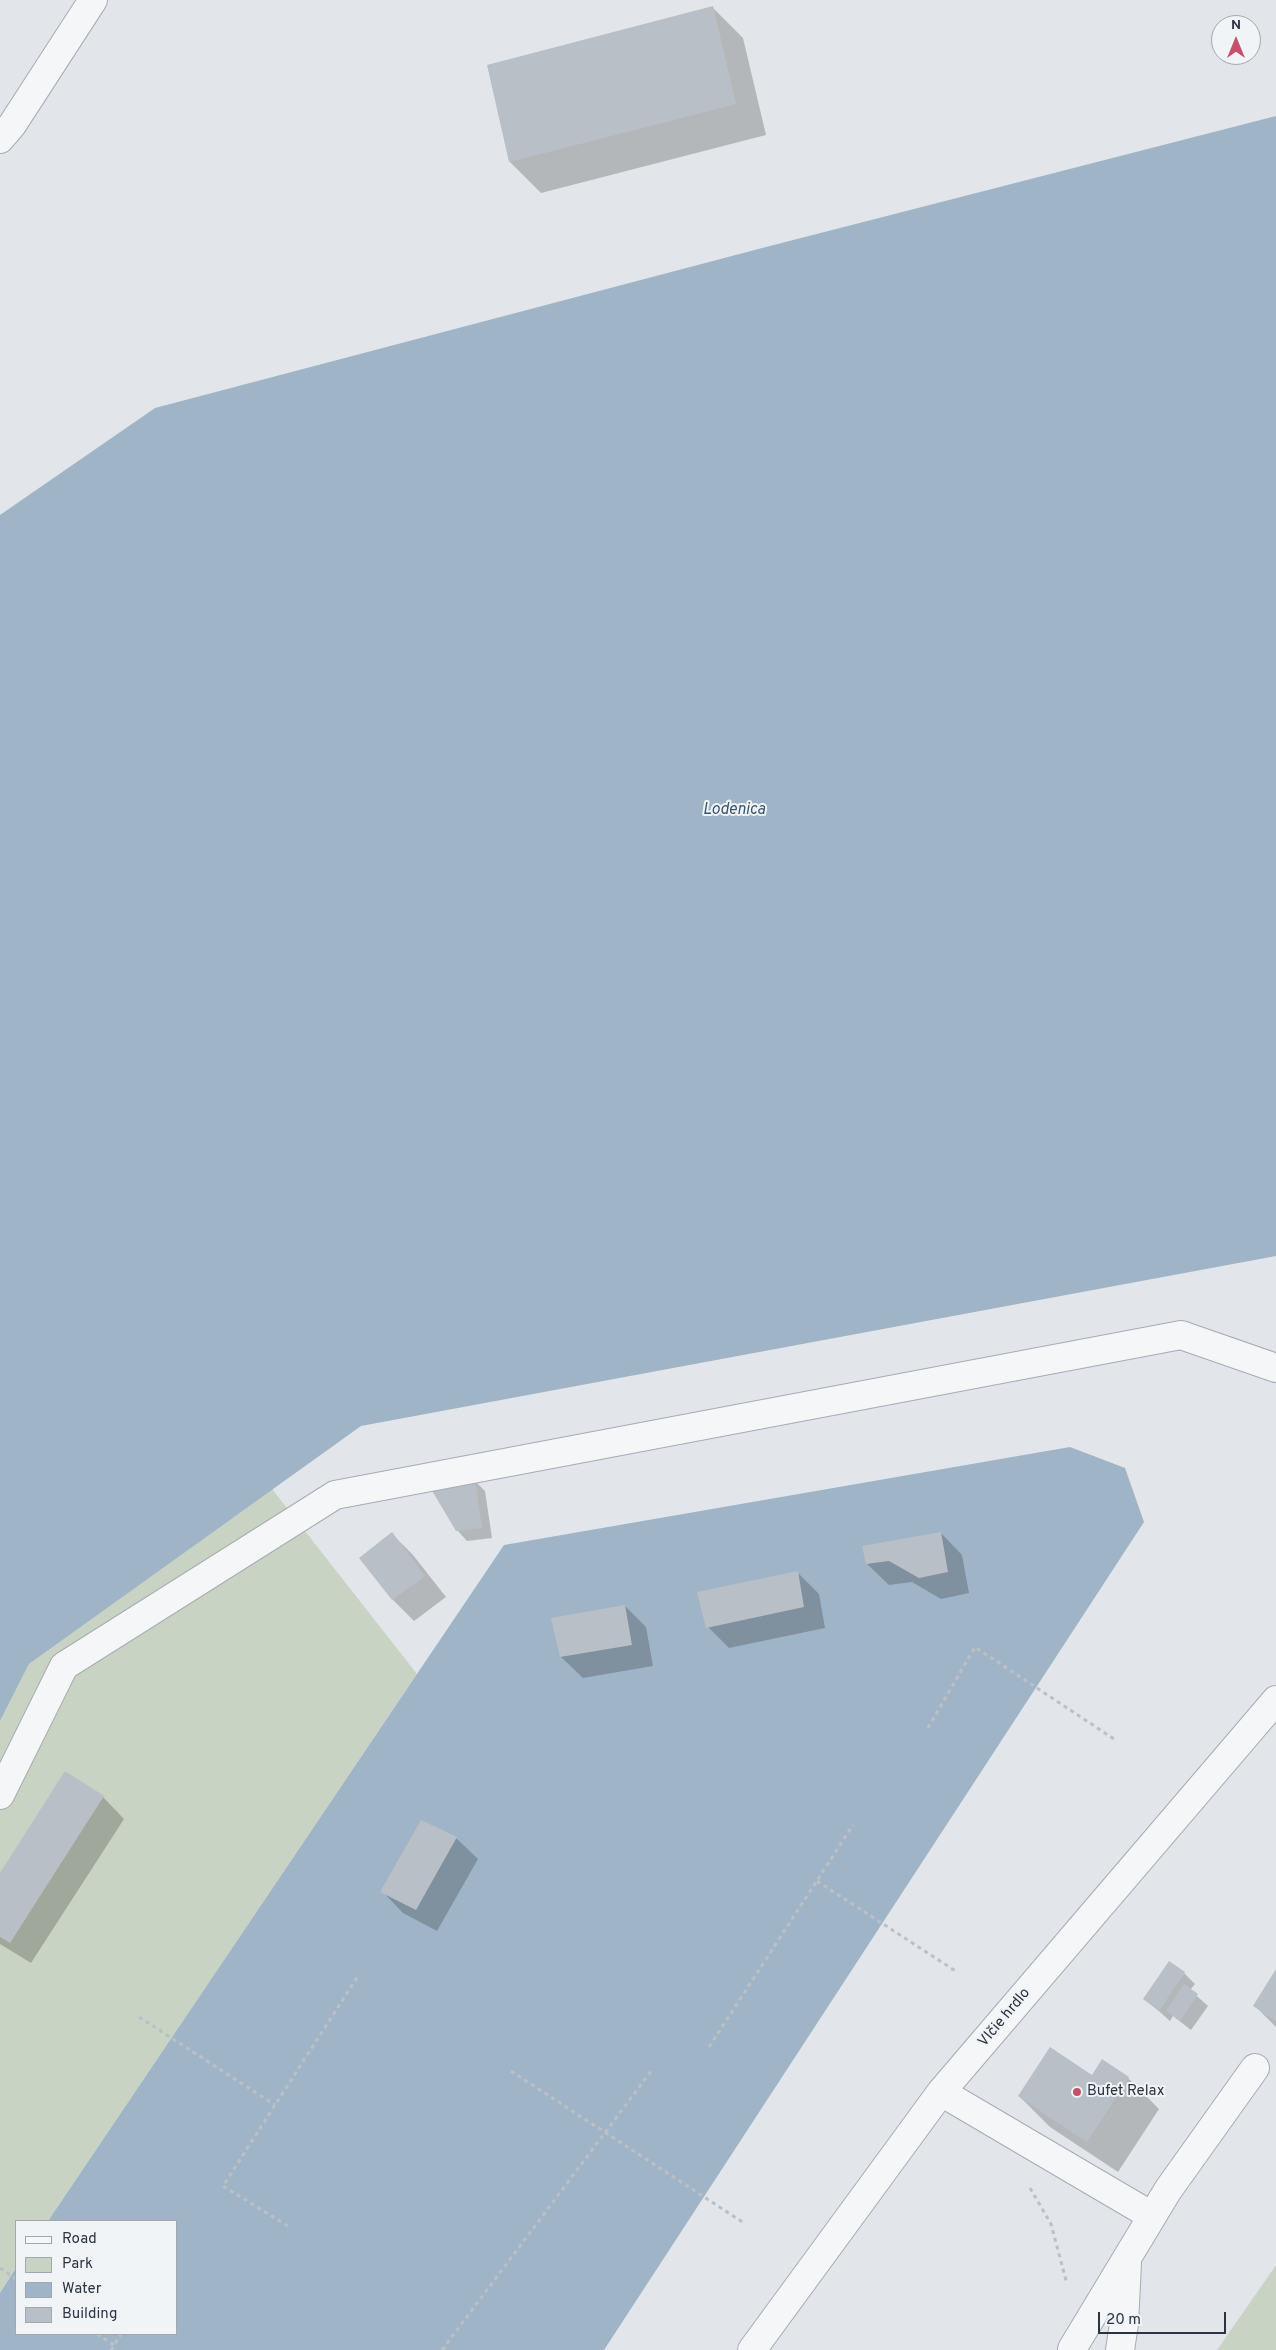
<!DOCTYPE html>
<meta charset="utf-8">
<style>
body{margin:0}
#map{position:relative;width:1276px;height:2350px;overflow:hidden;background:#e2e5e9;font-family:Overpass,sans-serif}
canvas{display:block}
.legend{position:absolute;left:15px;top:2220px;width:162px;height:115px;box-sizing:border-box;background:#f1f4f7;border:1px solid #a2a7ae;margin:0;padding:6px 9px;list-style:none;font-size:15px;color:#2b3440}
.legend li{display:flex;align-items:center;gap:10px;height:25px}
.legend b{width:25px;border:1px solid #a2a7ae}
.north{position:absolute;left:1211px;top:15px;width:50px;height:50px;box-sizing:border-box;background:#f1f4f7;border:1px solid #a2a7ae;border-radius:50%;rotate:0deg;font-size:14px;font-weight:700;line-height:20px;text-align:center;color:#2b3440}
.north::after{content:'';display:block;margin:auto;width:18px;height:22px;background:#c64f6a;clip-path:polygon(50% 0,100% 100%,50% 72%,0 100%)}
.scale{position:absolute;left:1098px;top:2312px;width:128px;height:22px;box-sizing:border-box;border:2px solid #2b3440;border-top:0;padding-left:6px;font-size:15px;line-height:18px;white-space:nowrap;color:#2b3440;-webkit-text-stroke:4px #f1f4f7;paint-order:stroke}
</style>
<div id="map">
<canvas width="1276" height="2350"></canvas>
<ul class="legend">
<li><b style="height:6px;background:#f4f6f8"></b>Road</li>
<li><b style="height:14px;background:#c8d3c3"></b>Park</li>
<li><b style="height:14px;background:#9fb5c7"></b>Water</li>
<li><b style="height:14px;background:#b9bfc6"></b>Building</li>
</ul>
<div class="north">N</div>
<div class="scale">20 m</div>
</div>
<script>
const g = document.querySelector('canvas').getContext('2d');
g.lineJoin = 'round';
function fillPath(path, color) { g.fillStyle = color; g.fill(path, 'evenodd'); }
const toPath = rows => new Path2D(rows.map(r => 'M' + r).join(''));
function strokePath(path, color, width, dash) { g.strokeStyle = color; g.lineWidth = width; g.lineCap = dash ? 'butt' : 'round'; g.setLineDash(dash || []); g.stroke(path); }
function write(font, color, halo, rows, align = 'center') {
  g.font = font + ' Overpass,sans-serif'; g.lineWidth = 4; g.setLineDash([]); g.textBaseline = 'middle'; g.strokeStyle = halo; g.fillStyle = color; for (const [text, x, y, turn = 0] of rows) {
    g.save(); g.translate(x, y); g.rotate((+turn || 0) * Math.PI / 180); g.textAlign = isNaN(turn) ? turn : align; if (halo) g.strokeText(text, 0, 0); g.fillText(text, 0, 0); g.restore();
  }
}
const green = toPath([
 [272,1489,417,1674,48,2221,16,2221,16,2268,0,2293,0,1721,29,1664],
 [1276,2265,1276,2350,1217,2350]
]);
const water = toPath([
 [1276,116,1276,1256,361,1426,29,1664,0,1721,0,515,155,408,766,247],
 [1070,1447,1125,1468,1144,1522,604,2350,0,2350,0,2293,16,2268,16,2334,176,2334,176,2221,48,2221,504,1545]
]);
const shadow = toPath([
 [712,7,743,38,766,135,541,193,510,162,488,66],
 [474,1480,485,1491,492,1538,467,1541,457,1530],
 [941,1533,962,1555,969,1593,941,1599,912,1582,889,1585,867,1564],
 [392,1534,413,1555,446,1597,414,1621,393,1600,361,1558],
 [798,1573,819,1594,825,1628,729,1648,708,1627],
 [625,1606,646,1627,653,1666,583,1678,561,1657,553,1619],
 [103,1797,124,1819,31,1963,0,1944,0,1875],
 [456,1838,478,1859,437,1931,403,1913,382,1891],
 [1276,1971,1276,2027,1254,2005],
 [1184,1973,1195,1984,1190,1990,1208,2006,1191,2030,1173,2016,1170,2021,1145,1999],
 [1092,2076,1128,2078,1159,2109,1118,2172,1050,2127,1019,2096]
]);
const building = toPath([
 [713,6,736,104,509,162,487,65],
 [475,1479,482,1528,456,1531,431,1489],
 [392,1532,425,1576,392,1600,359,1558],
 [941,1532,948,1572,919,1578,889,1561,866,1564,862,1546],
 [798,1571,804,1607,706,1628,697,1592],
 [625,1605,632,1645,560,1657,551,1618],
 [65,1771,104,1796,10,1943,0,1937,0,1873],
 [421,1820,457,1837,416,1910,380,1892],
 [1169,1961,1185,1972,1159,2011,1143,1999],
 [1276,1969,1276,2021,1253,2006],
 [1184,1984,1198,1994,1180,2021,1166,2011],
 [1050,2047,1092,2075,1102,2059,1129,2077,1087,2142,1018,2096]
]);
const path = toPath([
 [928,1728,975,1647,1117,1741],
 [817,1881,957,1972],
 [139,2017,275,2105],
 [709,2047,853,1825],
 [511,2071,744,2223],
 [1030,2188,1051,2224,1067,2284],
 [288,2226,223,2186,358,1976],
 [0,2268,16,2279],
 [97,2334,114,2345],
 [111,2350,121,2334],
 [442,2350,652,2070]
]);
const minor = toPath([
 [0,139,12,125,93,0],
 [0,1795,64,1666,335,1495,1181,1335,1276,1368],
 [941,2092,1152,2216],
 [1072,2349,1168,2190,1255,2068],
 [752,2350,941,2092,1276,1700],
 [1120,2350,1124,2324,1127,2263]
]);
const markers = [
 [1077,2092,5,"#c64f6a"]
];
const streetNames = [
 ["Vlčie hrdlo",1005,2018,-50]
];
const poiNames = [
 ["Bufet Relax",1087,2092]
];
const waterNames = [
 ["Lodenica",734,811]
];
fillPath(green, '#c8d3c3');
fillPath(water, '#9fb5c7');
fillPath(shadow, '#0003');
fillPath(building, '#b9bfc6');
strokePath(minor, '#a7acb3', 30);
strokePath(path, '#bcc0c4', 3, [4, 4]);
strokePath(minor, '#f4f6f8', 28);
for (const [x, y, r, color] of markers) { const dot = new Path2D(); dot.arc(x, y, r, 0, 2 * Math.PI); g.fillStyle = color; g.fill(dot); strokePath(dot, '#f1f4f7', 2); }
write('15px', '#2b3440', '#f1f4f7', streetNames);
write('15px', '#2b3440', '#f1f4f7', poiNames, 'left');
write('italic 16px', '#375671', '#f1f4f7', waterNames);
</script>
